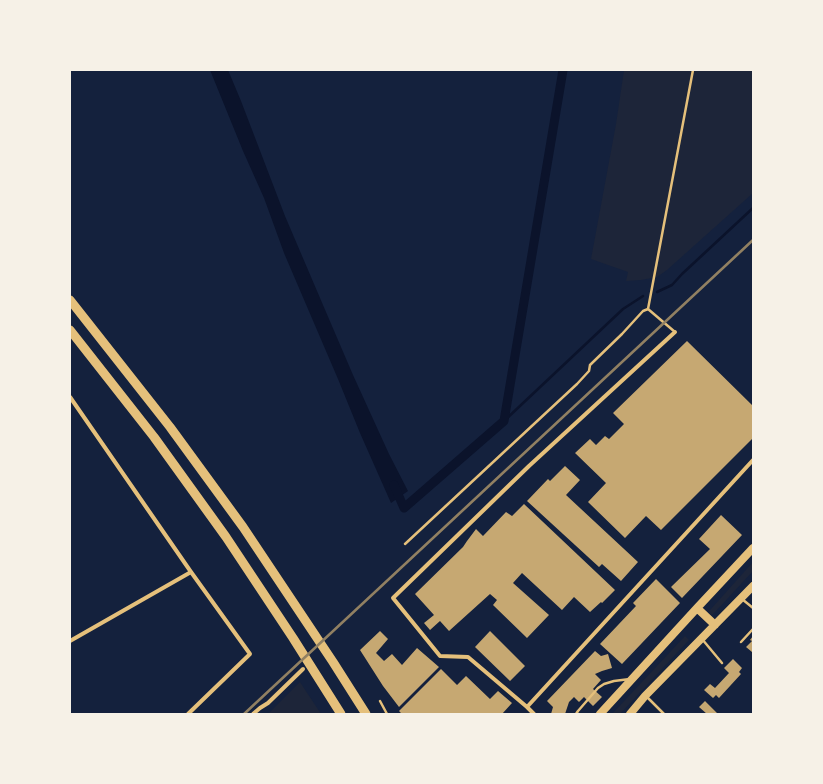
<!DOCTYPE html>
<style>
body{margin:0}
#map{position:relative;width:823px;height:784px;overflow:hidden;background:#14213d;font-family:"Exo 2",sans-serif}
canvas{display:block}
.frame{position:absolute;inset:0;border:71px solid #f6f1e7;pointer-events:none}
</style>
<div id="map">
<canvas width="823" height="784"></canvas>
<div class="frame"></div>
</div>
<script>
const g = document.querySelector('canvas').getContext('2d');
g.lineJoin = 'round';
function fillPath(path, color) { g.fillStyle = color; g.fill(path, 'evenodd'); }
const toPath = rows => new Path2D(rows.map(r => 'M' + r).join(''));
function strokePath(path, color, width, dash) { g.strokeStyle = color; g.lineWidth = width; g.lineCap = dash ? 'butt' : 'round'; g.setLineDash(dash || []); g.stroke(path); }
const green = toPath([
 [624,70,753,70,753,193,667,270,657,277,641,280,626,281,628,272,591,259,616,124],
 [753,562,753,571,716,611,712,615,710,614,709,611,711,609],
 [685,636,689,640,620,714,612,714],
 [300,682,321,714,268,714]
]);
const water = toPath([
 [210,70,228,70,241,101,285,216,323,305,353,375,389,454,408,491,391,503,360,433,338,379,284,253,264,198,243,151]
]);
const stream = toPath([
 [657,292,672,285,682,274,753,208],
 [504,421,623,309,640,298,643,296]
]);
const canal = toPath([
 [394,485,404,508,504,421,563,70]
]);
const building = toPath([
 [687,341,753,406,753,438,661,530,646,516,625,538,588,502,606,483,575,453,590,439,596,445,605,436,609,439,624,424,613,413],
 [565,466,580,480,566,495,638,562,621,581,602,564,599,567,527,501,548,479,550,481],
 [524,504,615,590,602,603,601,602,590,612,574,597,562,610,522,573,513,583,549,615,527,638,493,605,497,600,490,594,449,631,440,621,430,630,424,623,434,615,415,594,463,547,467,541,476,529,483,536,506,512,512,516],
 [721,515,742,535,682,598,671,587,710,549,699,539],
 [656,579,680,603,622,664,600,644,636,606,633,603],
 [380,631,388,639,376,653,384,661,392,654,402,665,417,648,439,667,399,707,383,686,360,650],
 [490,631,525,666,510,681,475,647],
 [753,636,753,652,752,652,746,647,752,641,750,640],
 [595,651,601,656,608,654,612,668,602,671,595,674,601,680,593,689,602,697,593,706,584,697,579,702,574,697,569,702,565,714,551,714,553,707,547,701],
 [733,659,742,668,739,672,741,674,719,698,716,695,713,698,704,690,710,684,715,688,729,673,724,668],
 [441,669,457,685,466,676,490,699,498,691,512,703,502,714,402,714,399,711],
 [705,701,718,714,707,714,699,707]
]);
const service = toPath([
 [675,332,648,309,693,70],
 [405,544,577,384,589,371,590,365,622,334,643,311,648,309],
 [742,599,753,608],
 [702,639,722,663],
 [741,642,753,629],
 [646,696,664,714],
 [380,701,387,714],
 [576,714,578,711,598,688,604,684,614,681,630,679]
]);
const minor = toPath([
 [70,397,191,572,250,654,188,714],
 [70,641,191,572],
 [527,707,753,460],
 [253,714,260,708,268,703,303,669],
 [534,714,527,707,468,657,440,656,393,598,529,466,675,332]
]);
const primary = toPath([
 [697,608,715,625],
 [600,714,697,608,753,548],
 [630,714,645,696,753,586]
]);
const motorway = toPath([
 [70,300,170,427,243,527,333,662,366,714],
 [70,330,154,437,226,537,293,638,341,714]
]);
const rail = toPath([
 [244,714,753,240]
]);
fillPath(green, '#1d2539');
fillPath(water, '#0b132b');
strokePath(stream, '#0b132b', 2.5);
strokePath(canal, '#0b132b', 9);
fillPath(building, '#c6a872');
strokePath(service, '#e5c07b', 2.5);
strokePath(minor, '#e5c07b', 4);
strokePath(primary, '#e5c07b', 8);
strokePath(motorway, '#e5c07b', 9);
strokePath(rail, '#918062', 2.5);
</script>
